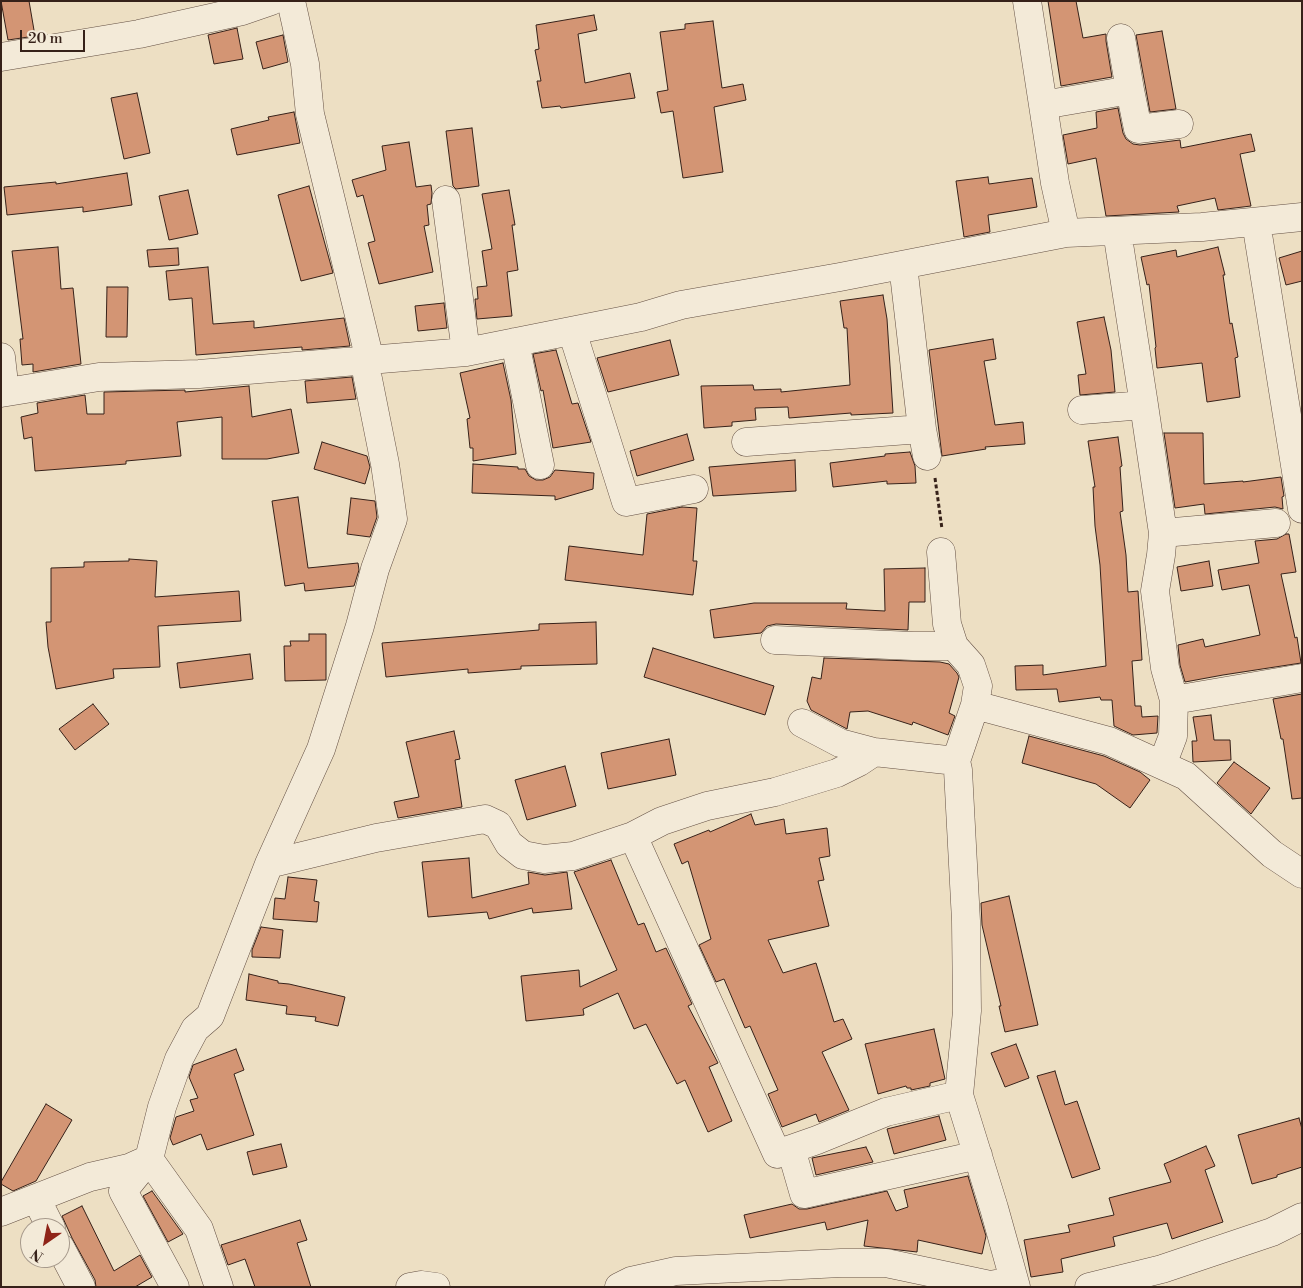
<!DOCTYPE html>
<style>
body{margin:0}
#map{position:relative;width:1303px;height:1288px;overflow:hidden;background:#eddfc3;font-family:"Libre Bodoni",serif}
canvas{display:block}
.frame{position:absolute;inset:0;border:2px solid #362119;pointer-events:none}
.north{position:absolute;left:20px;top:1218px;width:50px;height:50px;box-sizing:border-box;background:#f3ead8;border:1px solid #a79a8c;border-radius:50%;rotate:213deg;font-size:14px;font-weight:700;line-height:20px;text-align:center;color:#362119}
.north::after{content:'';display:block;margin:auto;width:18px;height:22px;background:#8f2418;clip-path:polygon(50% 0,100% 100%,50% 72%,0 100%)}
.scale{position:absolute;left:20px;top:30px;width:65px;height:22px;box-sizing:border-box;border:2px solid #362119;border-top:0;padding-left:6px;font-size:15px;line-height:18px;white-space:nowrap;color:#362119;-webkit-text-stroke:4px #f3ead8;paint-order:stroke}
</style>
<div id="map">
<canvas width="1303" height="1288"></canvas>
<div class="frame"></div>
<div class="north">N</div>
<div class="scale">20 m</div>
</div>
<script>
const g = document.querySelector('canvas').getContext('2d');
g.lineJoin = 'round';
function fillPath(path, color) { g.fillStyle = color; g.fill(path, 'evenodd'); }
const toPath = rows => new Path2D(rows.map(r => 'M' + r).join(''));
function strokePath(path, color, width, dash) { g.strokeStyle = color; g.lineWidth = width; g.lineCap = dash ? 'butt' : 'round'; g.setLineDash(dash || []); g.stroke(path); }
const building = toPath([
 [1,1,29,1,35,36,8,40,1,1],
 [1048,1,1076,1,1083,38,1106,34,1106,41,1112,77,1061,86,1048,1],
 [594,15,597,30,578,34,585,83,630,73,635,98,561,108,560,106,542,108,537,81,541,81,535,50,539,49,536,25,594,15],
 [713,21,722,88,743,84,746,100,714,107,723,172,683,178,673,111,661,113,657,92,668,90,660,32,685,29,685,24,713,21],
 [237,28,243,59,214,64,208,35,237,28],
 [1162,31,1176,109,1150,112,1136,35,1162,31],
 [283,35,288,62,263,69,256,42,283,35],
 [137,93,150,153,124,159,111,98,137,93],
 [1118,108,1123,133,1126,139,1133,144,1140,145,1180,140,1181,148,1251,134,1255,151,1240,154,1251,206,1218,210,1215,198,1177,206,1179,212,1106,216,1096,158,1068,164,1063,135,1097,128,1096,112,1118,108],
 [294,112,300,143,237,155,231,129,269,120,268,117,294,112],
 [472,128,479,186,456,189,453,186,446,131,472,128],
 [409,142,416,187,431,185,432,193,431,204,427,205,429,225,424,226,433,272,379,284,368,243,375,241,363,195,357,197,352,180,386,170,382,146,409,142],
 [127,173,132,205,83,212,83,207,7,215,4,187,56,182,56,184,127,173],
 [988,177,989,184,1032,178,1037,207,988,215,990,232,964,237,956,181,988,177],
 [309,186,333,273,301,281,278,195,309,186],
 [188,190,198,234,169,240,159,196,188,190],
 [509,190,515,225,512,225,518,270,507,272,512,316,477,319,475,299,478,299,477,287,487,286,482,251,492,249,482,194,509,190],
 [58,247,61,289,73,288,81,364,33,372,33,364,22,365,20,339,23,339,12,251,58,247],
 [1218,247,1225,275,1223,275,1230,324,1232,323,1238,357,1235,358,1240,397,1207,402,1202,363,1157,368,1155,348,1156,347,1149,284,1147,285,1141,257,1176,250,1177,257,1218,247],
 [178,248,179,265,149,267,147,250,178,248],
 [1302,251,1302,281,1286,285,1279,258,1302,251],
 [208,267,213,324,254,321,254,328,344,318,350,346,302,350,302,347,196,355,192,298,169,300,166,271,208,267],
 [107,287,128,287,127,337,106,337,107,287],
 [883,295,887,319,893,413,851,415,851,413,789,418,788,407,755,408,756,420,732,422,732,426,704,428,701,386,753,385,754,390,781,389,781,392,850,385,847,328,844,328,840,301,883,295],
 [444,303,447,328,418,331,415,306,444,303],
 [1104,317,1111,350,1115,392,1080,395,1078,375,1086,374,1077,322,1104,317],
 [993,339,996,359,984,361,995,425,1023,422,1025,444,985,447,986,449,942,456,929,350,993,339],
 [670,340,679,375,608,392,597,358,670,340],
 [556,350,572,404,578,403,591,442,553,448,543,390,541,391,533,354,556,350],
 [503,363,511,400,516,454,473,461,473,448,470,448,467,419,470,418,460,373,503,363],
 [352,377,356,399,307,403,305,381,352,377],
 [249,386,252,417,291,409,299,453,267,459,222,459,222,417,177,422,181,456,126,461,126,464,35,471,32,437,24,439,21,417,38,413,37,403,85,395,87,414,104,414,104,392,185,390,185,392,249,386],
 [1164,433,1203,433,1204,484,1243,481,1243,482,1281,477,1284,496,1282,497,1283,509,1275,507,1205,514,1204,504,1175,508,1164,433],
 [687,434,694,460,637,476,630,451,687,434],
 [1118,437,1122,466,1120,467,1123,511,1120,512,1126,555,1128,592,1138,591,1142,660,1132,661,1135,706,1141,706,1142,717,1158,716,1157,733,1133,735,1114,726,1112,700,1101,700,1100,697,1059,702,1057,689,1016,690,1015,666,1043,665,1043,675,1106,666,1100,565,1095,526,1093,487,1095,487,1088,441,1118,437],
 [322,442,367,456,370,467,365,484,314,469,322,442],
 [910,452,915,466,916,483,887,484,887,481,833,487,830,463,885,456,885,454,910,452],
 [795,460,796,491,713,496,709,467,795,460],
 [473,464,518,467,518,469,525,469,529,476,536,480,543,480,550,477,555,470,594,473,593,489,555,500,555,496,472,493,473,464],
 [298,497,308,568,358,563,359,570,354,586,305,591,304,583,285,586,272,501,298,497],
 [351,498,375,501,377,517,370,537,347,534,351,498],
 [682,507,697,508,693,561,697,561,693,595,565,580,569,546,643,555,647,514,682,507],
 [1286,534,1289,534,1296,572,1281,574,1295,638,1297,637,1301,663,1223,675,1185,682,1180,665,1178,645,1203,639,1205,647,1260,635,1249,585,1222,590,1218,570,1259,563,1255,541,1277,539,1286,534],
 [129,559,157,561,155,597,239,591,241,621,158,626,160,667,113,669,114,678,56,689,48,647,46,622,51,622,51,568,84,567,84,562,129,561,129,559],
 [1209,561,1213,586,1181,591,1177,567,1209,561],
 [925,568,925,602,909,602,908,630,776,624,767,626,761,633,714,638,710,610,754,603,847,603,846,609,885,611,884,569,925,568],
 [596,622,597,664,521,666,521,669,468,673,468,669,386,677,382,643,539,630,539,624,596,622],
 [309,634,326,634,326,680,285,681,284,646,291,646,290,641,309,641,309,634],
 [653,648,774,686,765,715,644,677,653,648],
 [250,654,253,679,180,688,177,663,250,654],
 [824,658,940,662,949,664,957,673,959,677,949,713,955,716,948,735,913,722,912,725,868,711,850,712,847,729,811,710,807,701,812,677,821,679,824,658],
 [1302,694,1302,798,1292,799,1283,739,1281,739,1273,699,1302,694],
 [93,704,109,724,75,750,59,729,93,704],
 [1211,715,1214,740,1230,740,1231,760,1193,762,1192,741,1197,741,1193,717,1211,715],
 [454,731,460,759,455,760,462,807,398,818,394,802,419,797,406,742,454,731],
 [1029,736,1104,756,1140,772,1150,780,1130,808,1096,784,1022,763,1029,736],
 [669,739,676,775,608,789,601,753,669,739],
 [1234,762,1270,788,1251,814,1217,783,1234,762],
 [565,766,576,806,527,820,515,780,565,766],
 [751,814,755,825,784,819,786,834,827,828,830,856,819,858,824,880,818,881,829,926,768,940,783,973,816,963,834,1022,843,1019,852,1039,822,1052,849,1110,819,1122,816,1114,782,1127,768,1094,778,1090,750,1026,745,1028,724,979,716,982,699,945,711,939,688,861,682,864,674,844,709,830,710,832,751,814],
 [469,858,472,898,529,884,528,872,545,875,567,872,572,909,533,913,532,908,489,919,487,912,428,917,422,862,469,858],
 [611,860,638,925,644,923,656,952,666,948,692,1004,688,1006,718,1063,709,1067,732,1121,708,1132,685,1080,677,1084,646,1024,634,1029,618,993,583,1009,584,1015,526,1021,521,976,579,970,580,987,617,970,574,872,611,860],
 [288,877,317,880,314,901,319,902,317,922,273,919,275,898,285,899,288,877],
 [1009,896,1038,1025,1005,1032,999,1006,1001,1006,982,925,981,903,1009,896],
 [261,927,283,930,280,958,252,957,252,950,261,927],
 [249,974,278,981,278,983,289,984,345,997,338,1026,315,1021,316,1017,286,1014,287,1006,246,1000,249,974],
 [934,1029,945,1079,930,1083,930,1086,911,1090,911,1088,907,1088,906,1086,878,1094,865,1044,934,1029],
 [1016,1044,1029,1078,1005,1087,991,1053,1016,1044],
 [236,1049,244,1070,234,1074,254,1135,207,1150,201,1134,173,1145,170,1138,176,1117,194,1111,190,1100,198,1098,189,1077,193,1065,236,1049],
 [1055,1071,1065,1105,1077,1101,1100,1169,1072,1178,1037,1076,1055,1071],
 [46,1104,72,1120,36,1181,13,1191,1,1184,1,1182,46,1104],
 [939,1116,946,1140,894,1154,887,1129,939,1116],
 [1299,1118,1302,1129,1302,1167,1277,1175,1277,1177,1252,1184,1238,1135,1299,1118],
 [281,1144,287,1167,253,1175,247,1152,281,1144],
 [1206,1146,1215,1166,1205,1170,1223,1222,1172,1239,1167,1223,1113,1237,1115,1246,1061,1259,1063,1272,1031,1277,1024,1240,1070,1232,1068,1225,1114,1215,1109,1198,1171,1182,1164,1164,1206,1146],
 [866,1147,873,1162,816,1175,812,1158,866,1147],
 [968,1176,986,1236,982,1254,918,1240,917,1252,864,1246,868,1220,827,1230,825,1222,750,1238,744,1215,792,1204,799,1209,807,1209,887,1191,896,1211,908,1207,904,1190,968,1176],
 [152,1191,183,1234,168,1242,143,1196,152,1191],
 [82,1206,114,1271,140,1255,152,1277,135,1287,96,1287,95,1280,72,1238,62,1216,82,1206],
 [300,1220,307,1240,297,1243,311,1287,255,1287,245,1259,228,1265,221,1245,300,1220]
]);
const path = toPath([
 [935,478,942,529]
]);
const minor = toPath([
 [1027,1,1055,183,1066,233],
 [1121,38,1130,90],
 [1,57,139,34,242,11,271,1],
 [1043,105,1130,90,1138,129,1179,124],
 [446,200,466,352],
 [1256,222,1302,509],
 [1117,231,1144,405],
 [572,331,626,502,694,489],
 [515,342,540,465],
 [1,357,5,392],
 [1,393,99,377,199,374,466,352,641,317,681,305,840,277,1066,233,1202,227,1302,217],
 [1082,410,1144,405,1163,533],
 [922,429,927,456],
 [746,442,922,429,903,265],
 [941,552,947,624,954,646,971,665,978,686,975,705],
 [775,640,913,646,954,646],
 [1174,700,1165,668,1155,591,1161,555,1163,533,1276,523],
 [802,723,840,743,874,752],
 [1162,765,1173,736,1174,700,1302,678],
 [633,836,777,1154,817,1140,886,1112,959,1095],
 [269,864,376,838,485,819,498,825,509,844,523,855,544,859,573,856,633,836,662,821,707,806,775,792,837,773,859,762,874,752,956,761],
 [791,1149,804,1194,978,1155],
 [149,1159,199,1229,219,1287],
 [36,1198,51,1228],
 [1,1212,90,1177,129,1168,149,1159],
 [60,1247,81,1287],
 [175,1287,123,1191,149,1159,162,1107,179,1059,195,1029,210,1016,269,864,321,749,360,626,375,569,393,519,385,464,364,359,367,348,310,114,305,64,291,1],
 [410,1287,421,1285,436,1287],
 [619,1287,631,1281,676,1271,841,1263,886,1263,990,1285,1013,1281],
 [1016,1287,994,1208,959,1095,967,1011,966,921,958,770,956,761,975,705,1109,741,1186,776,1272,854,1302,874],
 [1089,1287,1162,1269,1272,1232,1302,1217]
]);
fillPath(building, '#d39574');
strokePath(building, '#362119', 1);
strokePath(minor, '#645044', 29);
strokePath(path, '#362119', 3, [4, 2.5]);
strokePath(minor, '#f3ead8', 28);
</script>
